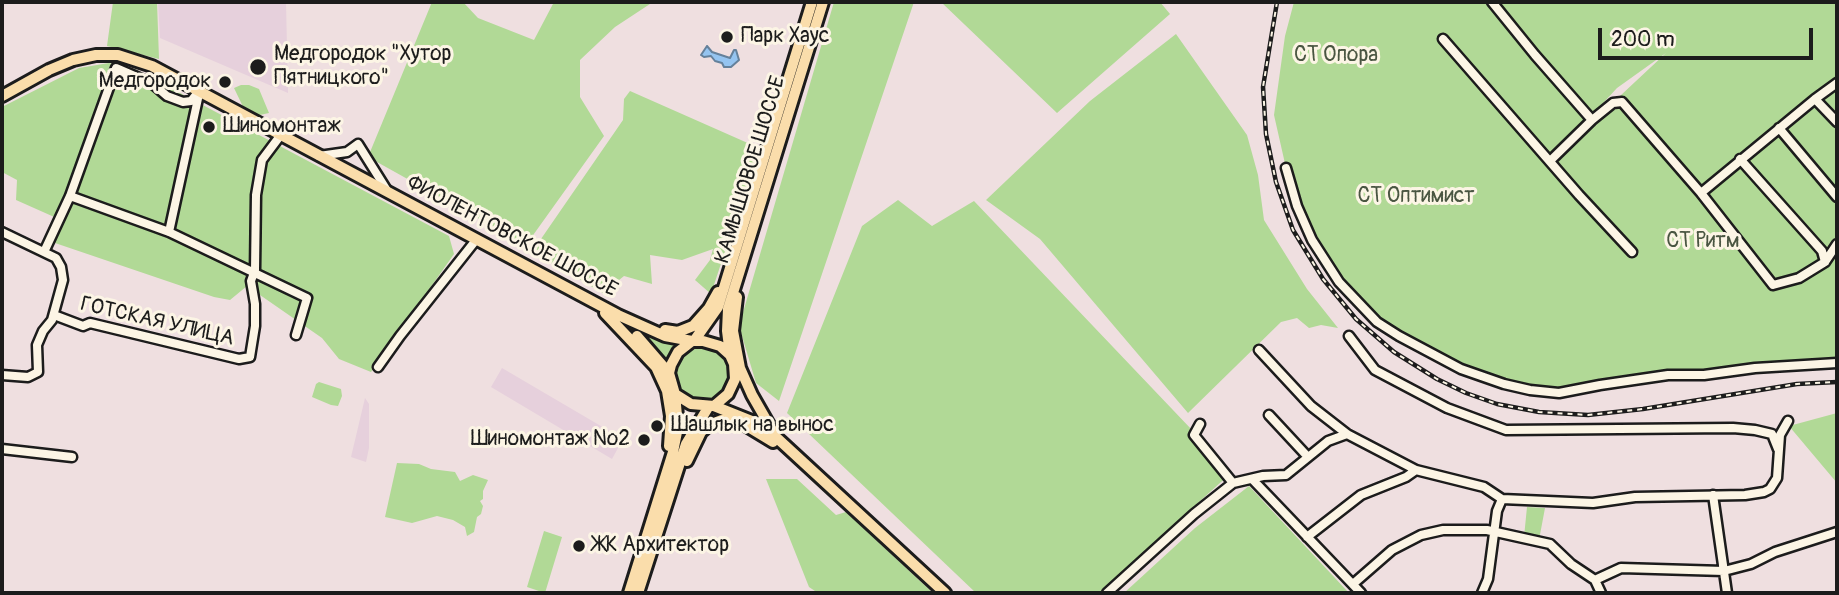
<!DOCTYPE html>
<meta charset="utf-8">
<style>
body{margin:0}
#map{position:relative;width:1839px;height:595px;overflow:hidden;background:#efdfe0;font-family:Pangolin,sans-serif}
canvas{display:block}
.frame{position:absolute;inset:0;border:4px solid #1c1c1c;pointer-events:none}
.scale{position:absolute;left:1598px;top:28px;width:215px;height:32px;box-sizing:border-box;border:4px solid #1c1c1c;border-top:0;padding-left:9px;font-size:21px;line-height:24px;white-space:nowrap;color:#1c1c1c;-webkit-text-stroke:5px #fcf5e5;paint-order:stroke}
</style>
<div id="map">
<canvas width="1839" height="595"></canvas>
<div class="frame"></div>
<div class="scale">200 m</div>
</div>
<script>
const g = document.querySelector('canvas').getContext('2d');
g.lineJoin = 'round';
function fillPath(path, color) { g.fillStyle = color; g.fill(path, 'evenodd'); }
const toPath = rows => new Path2D(rows.map(r => 'M' + r).join(''));
function strokePath(path, color, width, dash) { g.strokeStyle = color; g.lineWidth = width; g.lineCap = dash ? 'butt' : 'round'; g.setLineDash(dash || []); g.stroke(path); }
function write(font, color, halo, rows, align = 'center') {
  g.font = font + ' Pangolin,sans-serif'; g.lineWidth = 6; g.setLineDash([]); g.textBaseline = 'middle'; g.strokeStyle = halo; g.fillStyle = color; for (const [text, x, y, turn = 0] of rows) {
    g.save(); g.translate(x, y); g.rotate((+turn || 0) * Math.PI / 180); g.textAlign = isNaN(turn) ? turn : align; if (halo) g.strokeText(text, 0, 0); g.fillText(text, 0, 0); g.restore();
  }
}
const built = toPath([
 [158,2,286,2,288,93,160,38],
 [502,368,623,439,612,459,491,387],
 [365,398,369,404,369,448,366,462,351,457]
]);
const green = toPath([
 [113,2,157,2,159,59,107,46],
 [432,2,463,2,478,18,534,40,554,2,653,2,615,27,580,60,580,97,604,136,526,245,368,157],
 [834,2,914,2,779,401,756,383,739,326],
 [941,2,1160,2,1170,14,1057,113],
 [1294,2,1837,2,1837,360,1559,393,1504,384,1412,342,1377,322,1339,282,1312,240,1286,168,1274,115,1285,36],
 [1666,53,1559,153,1558,152,1617,88],
 [1176,34,1247,135,1258,175,1264,220,1307,289,1338,328,1321,325,1309,328,1297,318,1281,322,1188,413,1040,239,986,200,1090,101],
 [109,63,135,69,449,236,454,254,371,372,339,359,322,338,247,286,230,300,214,297,55,243,61,220,16,200,17,180,2,172,2,107,79,68],
 [241,85,249,85,259,89,269,113,255,116,247,115,234,88],
 [630,91,759,148,711,294,695,280,710,260,713,249,682,260,650,255,652,284,624,276,603,293,532,252,623,120,624,99],
 [898,200,932,226,974,201,1232,472,1099,593,976,593,787,413,862,226],
 [632,326,684,342,667,364],
 '676 374a26 26 0 1 1 52 0a26 26 0 1 1-52 0Z',
 [319,382,341,389,342,396,338,406,331,405,312,397,316,384],
 [1837,413,1837,483,1789,426],
 [397,463,419,464,431,469,455,472,460,481,473,475,488,480,483,491,483,499,480,501,483,506,481,514,477,517,474,532,467,536,465,527,453,520,437,516,412,523,385,517],
 [766,479,797,479,836,515,846,512,933,593,818,593,809,587],
 [1249,486,1349,593,1124,593,1195,528],
 [1527,507,1545,508,1539,540,1524,537],
 [544,531,562,537,545,593,527,587]
]);
const water = toPath([
 [707,46,712,52,730,58,734,50,736,50,739,60,731,67,724,67,722,63,715,61,711,56,704,57,701,55,707,46]
]);
const minor = toPath([
 [1492,2,1535,55,1592,120],
 [1443,39,1579,195,1632,252],
 [1815,99,1837,122],
 [1779,128,1837,197],
 [319,156,347,152,358,144,388,192],
 [1740,159,1822,251,1825,262],
 [1550,161,1592,120,1613,103,1622,102,1701,193,1773,285,1799,278,1825,262,1837,244],
 [1286,168,1297,206,1312,240,1339,282,1377,322,1399,336,1461,369,1504,384,1530,390,1559,393,1600,385,1668,375,1704,375,1755,368,1837,363],
 [1701,193,1815,99,1837,83],
 [70,196,169,232,307,298,296,335],
 [2,232,56,258,61,267,63,280,52,320,43,331,37,345,38,372,28,377,2,375],
 [169,232,199,94],
 [44,252,70,196,116,68,153,84,167,96,183,102,191,101,199,91],
 [54,315,83,326,90,323,239,359,250,357,255,326,255,304,251,281,255,270,256,195,262,160,280,136],
 [1349,336,1375,370,1447,408,1506,430,1733,428,1755,430,1772,434,1778,449],
 [1259,350,1311,406,1347,434,1416,470,1484,487,1502,499,1593,503,1635,497,1745,495,1764,492,1770,489,1777,478,1780,435,1788,421],
 [378,367,400,336,476,240],
 [1269,415,1308,457],
 [1200,424,1194,435,1233,483],
 [2,449,72,457],
 [1253,480,1361,593],
 [1713,495,1727,593],
 [1307,537,1361,495,1406,477,1416,470],
 [1595,580,1621,568,1724,571,1751,564,1775,552,1837,532],
 [1353,584,1392,550,1421,535,1443,530,1487,530,1550,544,1571,564,1595,580,1601,593],
 [1107,593,1194,514,1233,483,1263,476,1286,475,1328,441,1347,434],
 [1482,593,1488,579,1497,511,1502,499]
]);
const major = toPath([
 [2,96,49,70,73,60,96,55,118,55,152,66,618,315,665,336,692,341,703,341,720,346,730,355,734,364,735,379,728,394,714,406],
 [737,297,733,331,740,368,752,395,772,430],
 [605,313,656,367,667,391,671,416,669,446],
 [665,330,678,332,693,326,709,308,718,292],
 [637,336,669,373],
 [694,341,718,307,812,2],
 [730,355,727,331,728,309,823,2],
 [675,394,691,404,714,406,764,426,945,593],
 [687,461,701,432,709,425,722,420,740,422,773,442],
 [629,593,673,452,678,427,675,394,669,373,671,365,678,352,692,341],
 [638,593,686,444,709,406]
]);
const rail = toPath([
 [1277,2,1263,87,1266,134,1276,182,1293,230,1323,279,1356,319,1394,352,1437,379,1466,393,1497,404,1539,412,1588,415,1643,409,1797,384,1837,382]
]);
const markers = [
 [727,37,7,"#1c1c1c"],
 [258,67,9,"#1c1c1c"],
 [225,82,7,"#1c1c1c"],
 [209,127,7,"#1c1c1c"],
 [657,426,7,"#1c1c1c"],
 [644,440,7,"#1c1c1c"],
 [579,546,7,"#1c1c1c"]
];
const poiNames = [
 ["Парк Хаус",741,37],
 ["Медгородок \"Хутор",274,55],
 ["Пятницкого\"",274,79],
 ["Медгородок",211,82,"right"],
 ["Шиномонтаж",223,127],
 ["Шашлык на вынос",671,426],
 ["Шиномонтаж №2",630,440,"right"],
 ["ЖК Архитектор",593,546]
];
const parkNames = [
 ["СТ Опора",1336,56],
 ["СТ Оптимист",1416,197],
 ["СТ Ритм",1703,242]
];
const streetNames = [
 ["КАМЫШОВОЕ ШОССЕ",751,170,-73],
 ["ФИОЛЕНТОВСКОЕ ШОССЕ",512,237,28],
 ["ГОТСКАЯ УЛИЦА",157,322,13]
];
fillPath(built, '#e6d0dc');
fillPath(green, '#b1d996');
fillPath(water, '#95c4f0');
strokePath(water, '#65819b', 2);
strokePath(minor, '#1c1c1c', 13);
strokePath(major, '#1c1c1c', 16);
strokePath(minor, '#fcf5e5', 8);
strokePath(major, '#faddab', 10);
strokePath(rail, '#1c1c1c', 4.5);
strokePath(rail, '#fcf5e5', 2, [5]);
for (const [x, y, r, color] of markers) { const dot = new Path2D(); dot.arc(x, y, r, 0, 2 * Math.PI); g.fillStyle = color; g.fill(dot); strokePath(dot, '#fcf5e5', 2.5); }
write('21px', '#1c1c1c', '#fcf5e5', poiNames, 'left');
write('21px', '#495541', '#fcf5e5', parkNames);
write('21px', '#1c1c1c', '#fcf5e5', streetNames);
</script>
